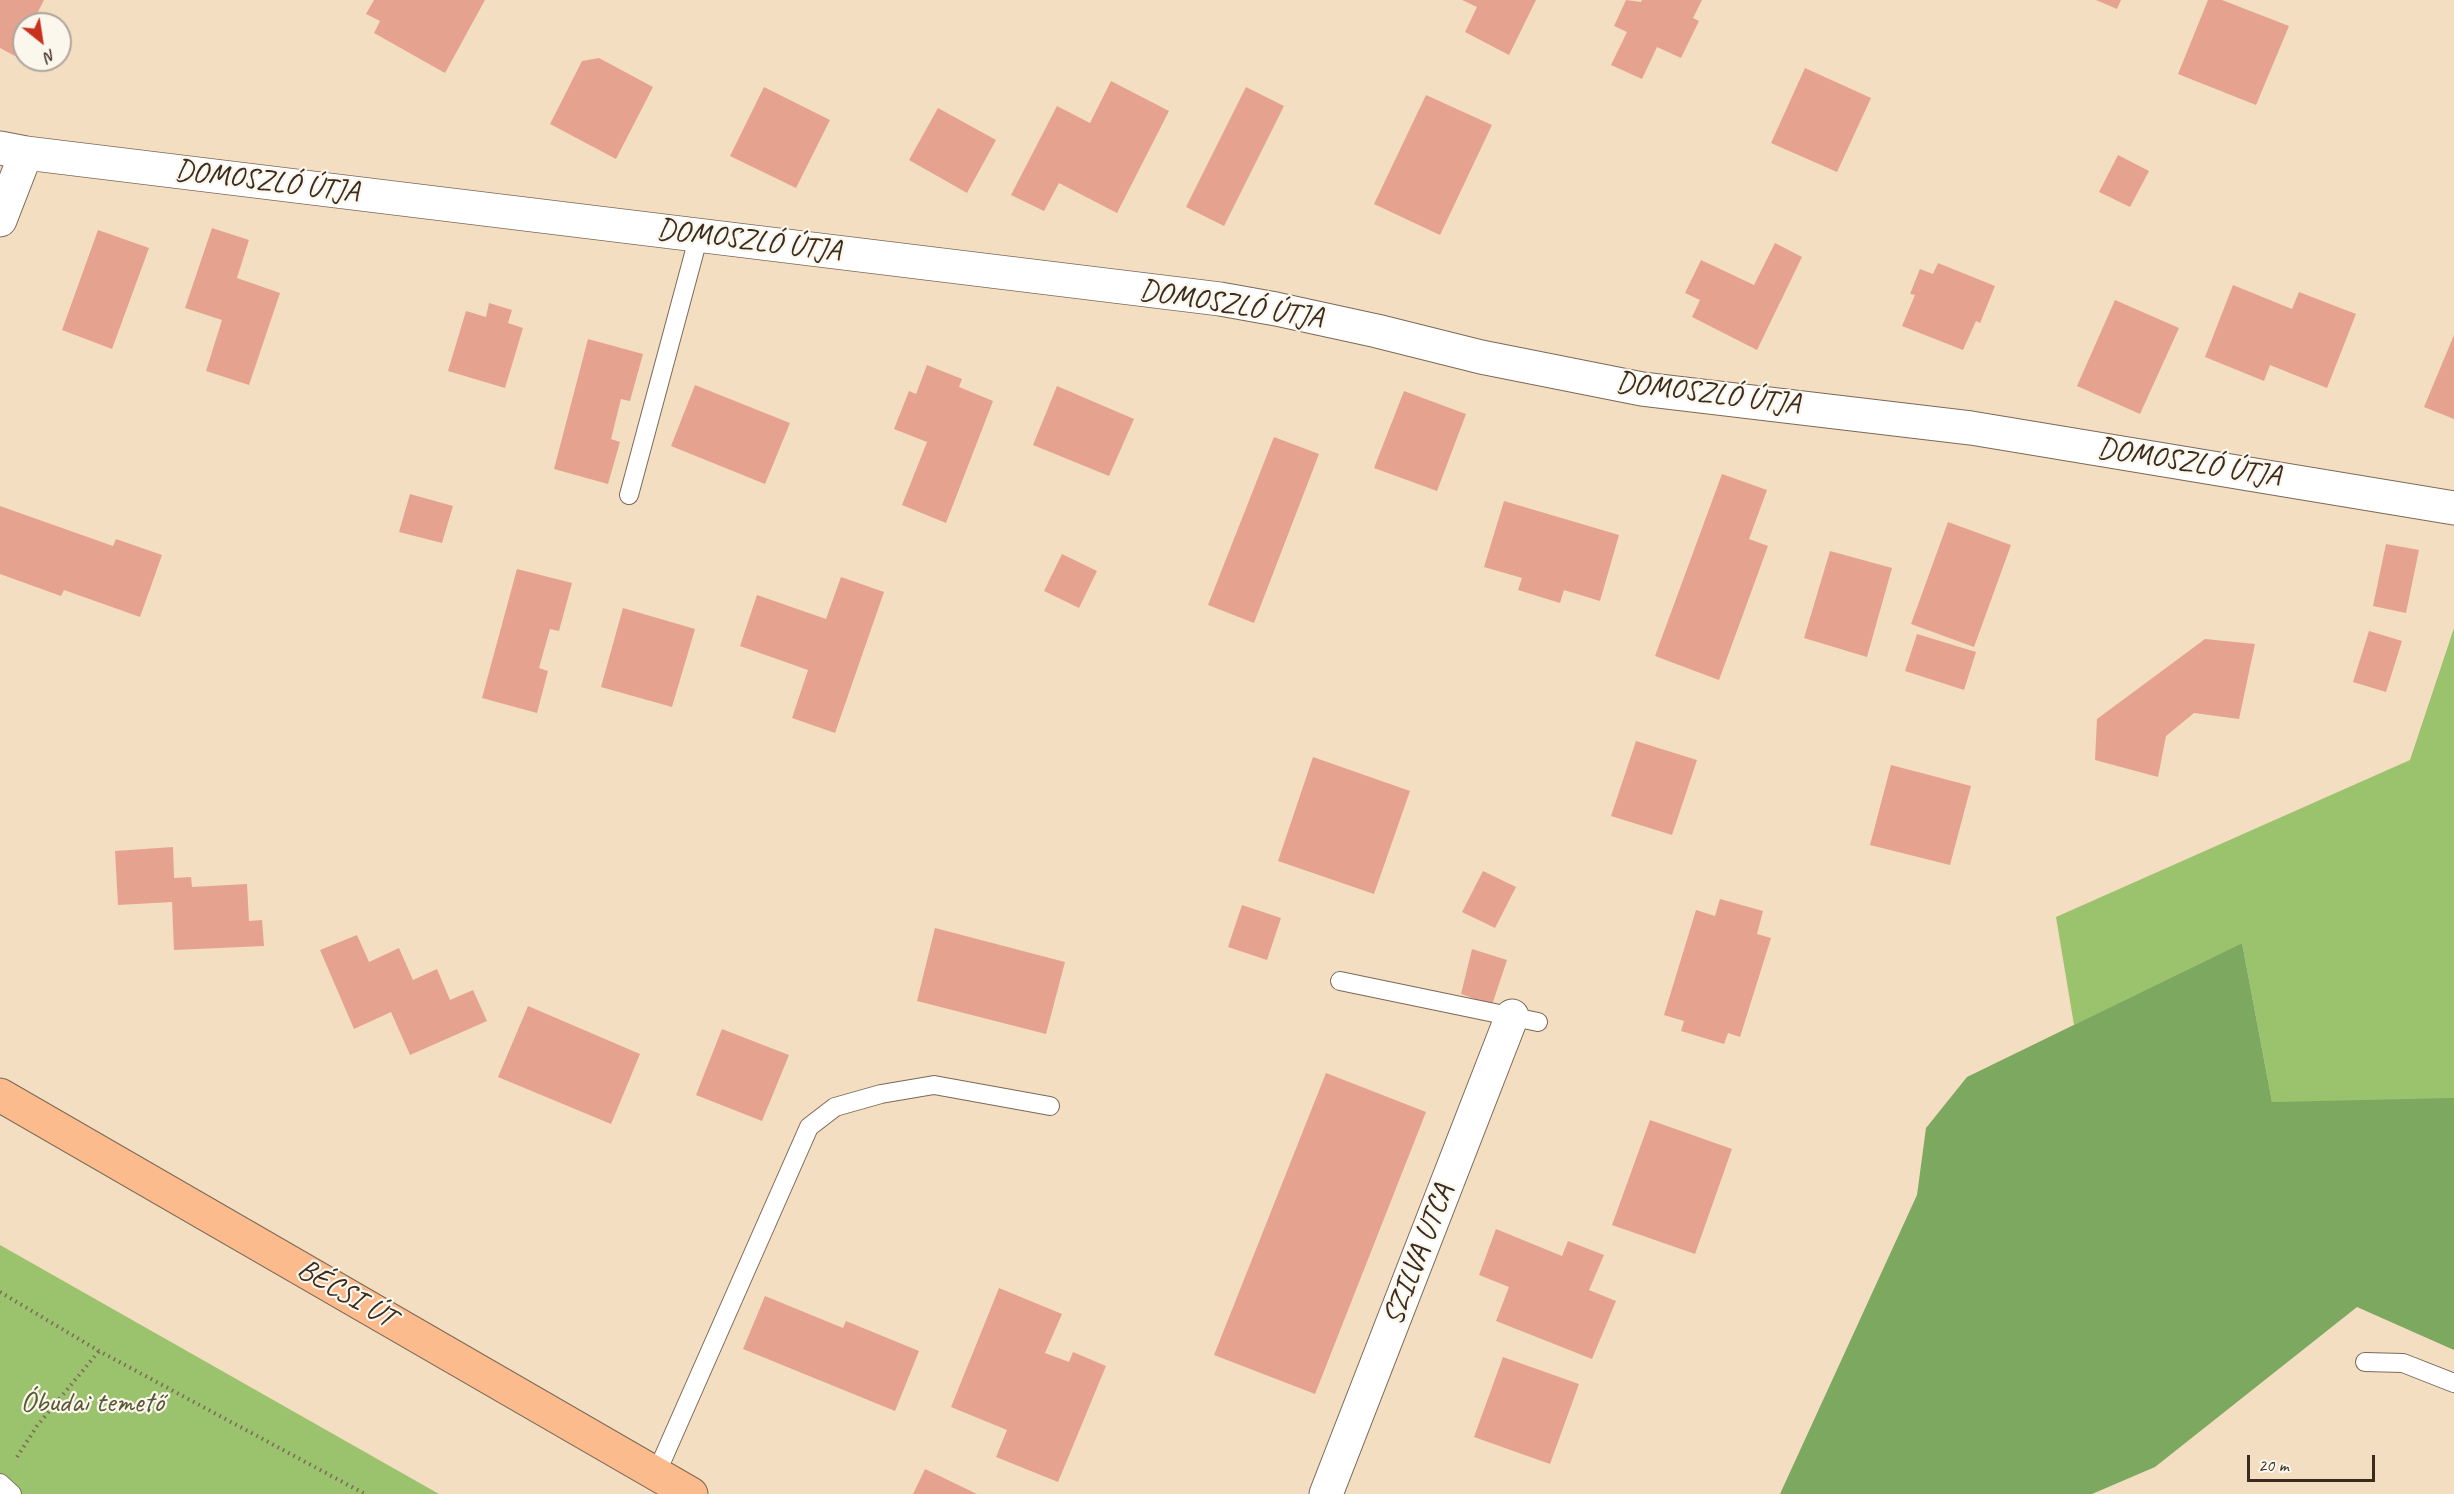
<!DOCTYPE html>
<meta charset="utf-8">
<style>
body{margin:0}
#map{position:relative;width:2454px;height:1494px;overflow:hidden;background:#f3dec1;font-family:Caveat,sans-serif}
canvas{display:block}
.north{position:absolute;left:12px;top:12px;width:60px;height:60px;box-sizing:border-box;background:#fbf7ec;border:2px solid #aea59a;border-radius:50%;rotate:150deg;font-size:16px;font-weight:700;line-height:24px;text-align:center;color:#3b2a1e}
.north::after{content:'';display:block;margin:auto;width:21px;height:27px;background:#c8321e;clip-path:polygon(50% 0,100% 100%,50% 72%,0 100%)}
.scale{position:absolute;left:2247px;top:1455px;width:128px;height:27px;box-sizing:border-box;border:3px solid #3b2a1e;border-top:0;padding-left:8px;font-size:18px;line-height:21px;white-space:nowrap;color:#3b2a1e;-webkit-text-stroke:4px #fbf7ec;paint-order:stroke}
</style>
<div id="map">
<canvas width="2454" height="1494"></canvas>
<div class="north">N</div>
<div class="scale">20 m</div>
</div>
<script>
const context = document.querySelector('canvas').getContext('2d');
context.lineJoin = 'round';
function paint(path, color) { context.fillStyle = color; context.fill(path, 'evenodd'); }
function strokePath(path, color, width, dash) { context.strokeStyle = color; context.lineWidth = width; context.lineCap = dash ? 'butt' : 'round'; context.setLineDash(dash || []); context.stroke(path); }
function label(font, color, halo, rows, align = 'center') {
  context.font = font + ' Caveat,sans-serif'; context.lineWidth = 4.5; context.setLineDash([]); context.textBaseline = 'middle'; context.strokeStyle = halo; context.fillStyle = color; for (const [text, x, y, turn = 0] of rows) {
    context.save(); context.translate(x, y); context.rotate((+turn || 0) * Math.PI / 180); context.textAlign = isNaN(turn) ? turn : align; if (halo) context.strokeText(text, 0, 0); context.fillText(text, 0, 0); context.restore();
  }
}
paint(new Path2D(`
 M2454 628V1101L2272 1102 2242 943 2074 1025 2056 917 2410 760Z
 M0 1245 439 1494H0Z`), '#9bc26d');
paint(new Path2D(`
 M2242 943 2272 1102 2454 1098V1350L2357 1307 2155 1467 2092 1494H1780L1917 1195 1926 1128 1967 1077Z`), '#7ca860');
paint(new Path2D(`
 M0 0H44L32 24H24V39L15 56 0 48Z
 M374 0H485L445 73 374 33 380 21 366 14Z
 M1462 0H1536L1509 55 1465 32 1477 7Z
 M1626 0 1641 2 1642 0H1702L1693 18 1699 21 1681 58 1657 47 1642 79 1611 65 1627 32 1614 26Z
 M2096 0H2121L2117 9Z
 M2208 0H2222L2289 26 2256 105 2178 74Z
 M599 58 653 87 616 159 550 124 582 61Z
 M1805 68 1871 98 1837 172 1771 143Z
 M1111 81 1169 111 1117 213 1059 183 1044 211 1011 195 1057 106 1090 123Z
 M764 87 830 120 796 188 730 156Z
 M1246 87 1284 106 1224 226 1186 207Z
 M1426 95 1492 125 1440 235 1374 204Z
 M938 108 996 140 967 193 909 160Z
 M2118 155 2149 171 2130 207 2099 192Z
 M212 228 249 240 237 278 280 293 249 385 206 371 222 320 185 308Z
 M98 230 149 248 112 349 62 330Z
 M1775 243 1802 257 1757 350 1692 317 1700 300 1685 293 1701 260 1754 285Z
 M1938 263 1995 286 1980 323 1976 321 1963 350 1902 326 1915 295 1910 294 1920 269 1933 274Z
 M2233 285 2292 309 2299 292 2356 314 2327 388 2270 365 2264 381 2205 357Z
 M2115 300 2179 328 2140 414 2077 386Z
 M489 303 512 310 508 323 523 328 505 388 448 371 466 311 486 317Z
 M2454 335V419L2424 407Z
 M588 339 643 354 630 401 621 399 611 439 620 442 608 484 554 469Z
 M927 365 962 379 959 387 993 401 946 523 902 505 927 442 894 429 909 391 916 394Z
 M695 385 790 423 765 484 671 446Z
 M1057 386 1134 419 1109 476 1033 445Z
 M1404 391 1466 414 1437 491 1374 468Z
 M1274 437 1319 454 1254 623 1208 605Z
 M1722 474 1767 490 1749 539 1768 546 1719 680 1655 656Z
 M410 494 453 506 442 543 399 532Z
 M1504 501 1619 535 1600 601 1564 590 1560 603 1518 590 1522 578 1484 567Z
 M0 506 113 546 116 539 162 555 140 617 64 590 61 596 0 574Z
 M1948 522 2011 545 1974 647 1911 624Z
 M2386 544 2419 550 2406 613 2373 606Z
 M1830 551 1892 568 1867 657 1804 638Z
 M1062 554 1097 571 1079 608 1044 591Z
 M517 569 572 583 559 631 550 629 539 668 548 671 537 713 482 698Z
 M841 577 884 592 835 733 792 718 808 670 740 646 757 595 826 619Z
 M623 608 695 629 672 707 601 687Z
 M2369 631 2402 641 2386 692 2353 682Z
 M1917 634 1976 652 1964 690 1905 671Z
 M2205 639 2255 644 2239 719 2194 713 2166 736 2158 777 2095 760 2097 719Z
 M1636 741 1697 760 1672 835 1611 816Z
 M1313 757 1410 791 1374 894 1278 861Z
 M1891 765 1971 786 1950 865 1870 845Z
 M173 847 174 878 191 877 192 887 247 884 249 921 262 920 264 946 174 950 172 902 118 905 115 851Z
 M1483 871 1516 887 1495 928 1462 912Z
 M1720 899 1763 911 1757 934 1771 938 1740 1037 1728 1033 1724 1044 1681 1031 1684 1021 1664 1015 1696 910 1715 916Z
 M1242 905 1281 918 1267 960 1228 947Z
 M935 928 1065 962 1046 1034 917 1001Z
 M357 935 369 962 399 948 413 980 437 969 450 1000 473 990 487 1021 410 1055 391 1012 354 1029 320 950Z
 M1472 949 1507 960 1492 1005 1461 994Z
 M528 1006 640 1054 611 1124 498 1077Z
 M722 1029 789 1055 762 1121 696 1095Z
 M1326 1073 1426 1112 1315 1394 1214 1355Z
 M1650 1120 1732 1149 1695 1254 1612 1225Z
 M1496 1229 1562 1256 1568 1241 1604 1255 1589 1290 1616 1301 1592 1359 1496 1321 1509 1287 1479 1275Z
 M999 1288 1062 1314 1045 1353 1069 1362 1073 1352 1106 1366 1058 1482 996 1457 1007 1430 951 1407Z
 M765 1296 843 1328 846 1321 919 1351 895 1411 743 1349Z
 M1503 1357 1579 1384 1550 1464 1474 1437Z
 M925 1469 977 1494H913Z`), '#e5a38f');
const service = new Path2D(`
 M629 495 699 235
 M1340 981 1538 1022
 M2365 1362 2403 1363 2454 1383
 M656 1474 809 1127 835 1107 881 1094 934 1085 1050 1106
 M0 1483 12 1494`);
const minor = new Path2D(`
 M0 148 26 153 1220 299 1276 309 1377 331 1481 357 1642 389 1971 428 2454 508
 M0 220 26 153
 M1326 1494 1512 1016`);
const primary = new Path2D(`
 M0 1095 691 1494`);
strokePath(service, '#7b6957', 20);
strokePath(minor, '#7b6957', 35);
strokePath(primary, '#7b6957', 35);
strokePath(new Path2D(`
 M0 1292 99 1351 365 1494
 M17 1457 37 1426 99 1351`), '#7b6957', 4, [1.5, 4.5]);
strokePath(service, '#fff', 18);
strokePath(minor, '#fff', 33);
strokePath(primary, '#fbbb8d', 33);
label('30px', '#3b2a1e', '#fbf7ec', [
 ["DOMOSZLÓ ÚTJA",267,182,7],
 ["DOMOSZLÓ ÚTJA",749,241,7],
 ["DOMOSZLÓ ÚTJA",1231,305,9],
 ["DOMOSZLÓ ÚTJA",1708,394,7],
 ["DOMOSZLÓ ÚTJA",2189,463,9],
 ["SZILVA UTCA",1419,1255,-69],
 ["BÉCSI ÚT",346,1294,30]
]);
label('30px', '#585836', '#fbf7ec', [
 ["Óbudai temető",92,1403]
]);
</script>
